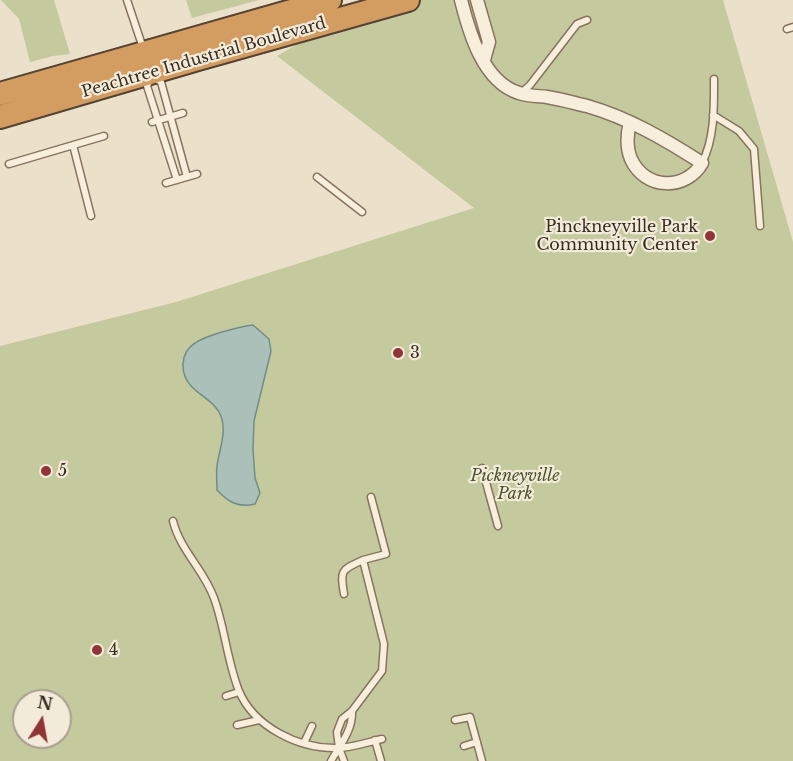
<!DOCTYPE html>
<style>
body{margin:0}
#map{position:relative;width:793px;height:761px;overflow:hidden;background:#ebe0ca;font-family:"Libre Baskerville",serif}
canvas{display:block}
.north{position:absolute;left:12px;top:689px;width:60px;height:60px;box-sizing:border-box;background:#f3ebd9;border:2px solid #a89f90;border-radius:50%;rotate:11deg;font-size:16px;font-weight:700;line-height:24px;text-align:center;color:#382c22}
.north::after{content:'';display:block;margin:auto;width:21px;height:27px;background:#913438;clip-path:polygon(50% 0,100% 100%,50% 72%,0 100%)}
</style>
<div id="map">
<canvas width="793" height="761"></canvas>
<div class="north">N</div>
</div>
<script>
const context = document.querySelector('canvas').getContext('2d');
context.lineJoin = 'round';
function paint(path, color) { context.fillStyle = color; context.fill(path, 'evenodd'); }
function strokePath(path, color, width, dash) { context.strokeStyle = color; context.lineWidth = width; context.lineCap = dash ? 'butt' : 'round'; context.setLineDash(dash || []); context.stroke(path); }
function label(font, color, halo, rows, align = 'center') {
  context.font = font + ' "Libre Baskerville",serif'; context.lineWidth = 4.5; context.setLineDash([]); context.textBaseline = 'middle'; context.strokeStyle = halo; context.fillStyle = color; for (const [text, x, y, turn = 0] of rows) {
    context.save(); context.translate(x, y); context.rotate((+turn || 0) * Math.PI / 180); context.textAlign = isNaN(turn) ? turn : align; if (halo) context.strokeText(text, 0, 0); context.fillText(text, 0, 0); context.restore();
  }
}
paint(new Path2D(`
 M1 0H54L70 54 53 56 30 62 19 19Z
 M186 0H259L192 18Z
 M374 0H723L793 242V761H0V346L176 302 474 208 277 56ZM24 701H60V737H24Z`), '#c5c99e');
const water = new Path2D(`
 M253 325 269 339 271 351 254 421 253 450 255 478 260 493 255 504C238 508 228 502 217 490 217 482 216 474 217 466 219 450 227 433 221 416 216 403 202 397 192 387 180 375 179 353 195 343 207 335 238 327 253 325Z`);
paint(water, '#aac0b9');
strokePath(water, '#718e86', 1.5);
const lane = new Path2D(`
 M127 0 143 48
 M787 29 793 27
 M156 79 161 82 187 177
 M150 80 147 86 177 180
 M520 94 530 85 577 24 587 20
 M713 115 739 131 754 149 760 226
 M152 122 183 113
 M73 145 91 216
 M702 163C715 138 714 106 714 79
 M9 164 104 136
 M317 177 362 212
 M166 183 197 174
 M482 468 498 526
 M173 521C180 550 204 570 214 598 225 628 227 661 239 691 254 727 299 749 337 748 351 748 368 742 382 739
 M363 560 386 554 371 497
 M226 696 239 692
 M455 720 470 717 482 761
 M237 725 259 720
 M375 740 381 761
 M304 743 312 726
 M464 746 477 742
 M331 761C340 745 353 730 352 711
 M344 761 339 748 337 732 342 719 352 711 382 671 384 644 363 560C341 570 340 570 344 594`);
const street = new Path2D(`
 M461 0C469 32 483 82 519 93 528 96 538 96 547 97 560 99 574 103 587 106 629 118 666 140 702 163 686 191 645 190 631 159 626 147 627 134 630 122
 M477 0 489 42 484 60`);
const highway = new Path2D(`
 M0 94 330 0
 M0 117 198 59 408 0`);
strokePath(lane, '#87735f', 9);
strokePath(street, '#87735f', 15);
strokePath(highway, '#554233', 26);
strokePath(lane, '#f7eedc', 6);
strokePath(street, '#f7eedc', 12);
strokePath(highway, '#d39d62', 22);
for (const [x, y, r, color] of [
 [710,236,6,"#913438"],
 [398,353,6,"#913438"],
 [46,471,6,"#913438"],
 [97,650,6,"#913438"]
]) { const dot = new Path2D(); dot.arc(x, y, r, 0, 2 * Math.PI); context.fillStyle = color; context.fill(dot); strokePath(dot, '#f3ebd9', 2); }
label('16px', '#382c22', '#f3ebd9', [
 ["Peachtree Industrial Boulevard",204,58,-16]
]);
label('16px', '#382c22', '#f3ebd9', [
 ["Pinckneyville Park",698,227,"right"],
 ["Community Center",698,245,"right"],
 ["3",410,353],
 ["5",58,471],
 ["4",109,650]
], 'left');
label('italic 16px', '#4a532a', '#f3ebd9', [
 ["Pickneyville",515,476],
 ["Park",515,494]
]);
</script>
